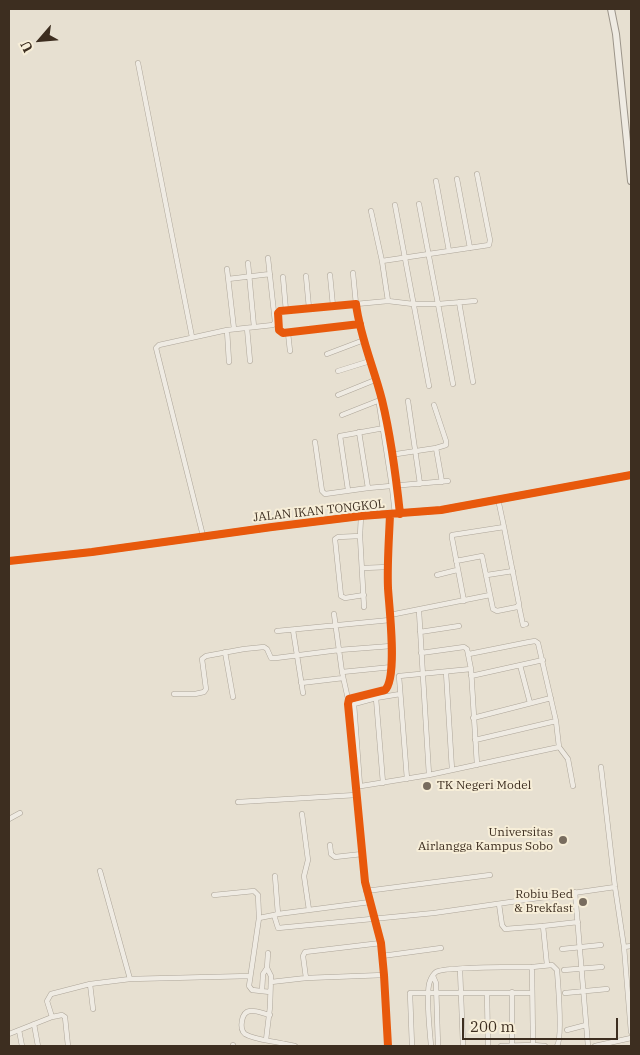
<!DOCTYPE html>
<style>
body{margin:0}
#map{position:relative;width:640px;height:1055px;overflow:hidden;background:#e7e0d1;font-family:"IBM Plex Serif",serif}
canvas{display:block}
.frame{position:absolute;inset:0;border:10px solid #3d2e20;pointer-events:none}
.north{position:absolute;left:15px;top:15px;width:50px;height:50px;-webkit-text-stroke:4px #f7eed8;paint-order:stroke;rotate:243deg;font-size:14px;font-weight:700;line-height:20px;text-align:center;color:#3d2e20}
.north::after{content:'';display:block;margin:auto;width:18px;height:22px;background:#3d2e20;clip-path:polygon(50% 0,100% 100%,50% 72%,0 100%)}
.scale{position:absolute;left:462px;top:1018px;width:156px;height:22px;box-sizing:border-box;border:2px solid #3d2e20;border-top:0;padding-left:6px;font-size:15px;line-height:18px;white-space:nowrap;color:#3d2e20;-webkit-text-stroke:4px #f7eed8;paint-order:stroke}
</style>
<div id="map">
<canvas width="640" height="1055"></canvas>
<div class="frame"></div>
<div class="north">U</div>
<div class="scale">200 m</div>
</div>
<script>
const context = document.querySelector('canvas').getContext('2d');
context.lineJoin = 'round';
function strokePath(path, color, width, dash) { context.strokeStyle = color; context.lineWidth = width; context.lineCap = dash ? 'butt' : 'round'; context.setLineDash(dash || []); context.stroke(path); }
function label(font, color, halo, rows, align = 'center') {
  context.font = font + ' "IBM Plex Serif",serif'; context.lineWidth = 4; context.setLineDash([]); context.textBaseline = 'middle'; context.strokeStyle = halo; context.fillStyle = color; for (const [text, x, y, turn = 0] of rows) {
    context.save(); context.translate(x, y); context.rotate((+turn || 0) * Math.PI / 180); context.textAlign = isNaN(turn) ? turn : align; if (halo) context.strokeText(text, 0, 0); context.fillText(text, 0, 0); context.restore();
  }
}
const minor = new Path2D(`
 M138 63 192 337
 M457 179 470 248
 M436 181 449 251
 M395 205 429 386
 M382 261 489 245 490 240 477 174
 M248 263 254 327
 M227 269 234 329
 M353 273 356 304 388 301 382 261 371 211
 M330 275 333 306
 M306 276 309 308
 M283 277 286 311
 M228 279 270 274
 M388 301 413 304H438L419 204
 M459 302 473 382
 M360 324 283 333 279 330 278 313 280 311 356 304C360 337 374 368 382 400 391 437 396 476 400 514
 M247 328 250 361
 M227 330 229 362
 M288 333 290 351
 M327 354 364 340
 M338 371 370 361
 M453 384 438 304 475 301
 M338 395 375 380
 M380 397 379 404 392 487 395 514
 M408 401 420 484
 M342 415 380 400
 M359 432 368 488
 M315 442 322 491 325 494 368 488 448 481
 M436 448 442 482
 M390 455 436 448 446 445V441L434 405
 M348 490 340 436 384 428
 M498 499 504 527
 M361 516 360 536 364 607
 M203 536 156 348 159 345 227 330 273 325 275 322 268 258
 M360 536 338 537 335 539 341 596 345 598 364 595
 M456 561 482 556 493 609 497 611 517 607 519 604 504 527 452 535V538L464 601
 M363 568 388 567
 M437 575 457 570
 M487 575 513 571
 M519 606 523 625 526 624
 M419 611 429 775
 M334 614 342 672 348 699
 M390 615 490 595
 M293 630 303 693
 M277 631 390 620
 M420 632 459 626
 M225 652 233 697
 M421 653 464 647 467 649 471 669 477 765
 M469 654 529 642 535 641 538 643 556 721 559 747 568 759 573 786
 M520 665 530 703
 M342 672 392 667
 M446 672 452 770
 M471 676 543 660
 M301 683 343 678
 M174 694H195L204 692 206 689 202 659 206 656 244 649 264 647 267 649 271 658H276L339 650 391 646
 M376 698 383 783
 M473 718 551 698
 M475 740 556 721
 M601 767 615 887 624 947
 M407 779 399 676 471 669
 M360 786 354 704 376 698 400 694
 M355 787 429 775 559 747
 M238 802 356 795
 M302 814 308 860 304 876 309 910
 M9 819 20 813
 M330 845 331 854 335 857 362 854
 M100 871 130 979
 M275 876 278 914 274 915 278 928 434 913 615 887
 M366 891 490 875
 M575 892 588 1046
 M214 895 254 891 258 895 259 918 249 986 252 990 270 992
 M499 904 502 925 505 929 543 926 547 965
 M278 914 370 902
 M259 918 274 915
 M543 926 578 922
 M631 946 624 947 631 1032
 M562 949 601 945
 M382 956 441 948
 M532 967 552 965 557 970C558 984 563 1037 557 1046
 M460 969 463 1046
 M564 970 602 967
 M433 976 436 983 438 1046
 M306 978 303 956 305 952 381 943
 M271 982 306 978 384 975
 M90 984 93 1009
 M262 991 263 974 267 968
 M487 993 488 1046
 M565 993 607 989
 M270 1015C264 1014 256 1010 250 1011 241 1012 239 1029 245 1034 254 1040 274 1041 285 1044L284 1046
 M52 1017 47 1001 51 994 90 984 130 979 250 976
 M34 1024 38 1046
 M19 1030 22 1046
 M567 1030 586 1025
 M9 1034 52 1017 62 1015 65 1017 68 1046
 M266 1040 270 1007 271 976 267 968 268 953
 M285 1044 295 1046
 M533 1045 545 1046
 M233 1046V1045
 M388 1046 384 975 381 943 365 882 348 704 349 699 385 690C398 678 389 607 388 588 387 564 389 539 390 515
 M412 1046 410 993H532
 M431 1046C430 1032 425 992 430 981 431 978 434 973 436 972 443 967 518 967 532 967L533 1045 501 1046
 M512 1046V992
 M595 1046 631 1038`);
const tertiary = new Path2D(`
 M9 561 92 552 272 527 361 516 441 510 631 475`);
const secondary = new Path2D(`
 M611 9 616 34 631 181`);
strokePath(minor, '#ada599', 5.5);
strokePath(tertiary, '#ada599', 7);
strokePath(secondary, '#9c958a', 8);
strokePath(minor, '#efebe3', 4.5);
strokePath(tertiary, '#efebe3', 5.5);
strokePath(secondary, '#efebe3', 6);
strokePath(new Path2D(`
 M360 324 283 333 279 330 278 313 280 311 356 304C360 337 374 368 382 400 391 437 396 476 400 514
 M9 561 92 552 272 527 361 516 441 510 631 475
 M388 1046 384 975 381 943 365 882 348 704 349 699 385 690C398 678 389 607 388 588 387 564 389 539 390 515`), '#e8590c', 8);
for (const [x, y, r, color] of [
 [427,786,5,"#786c5e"],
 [563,840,5,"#786c5e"],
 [583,902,5,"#786c5e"]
]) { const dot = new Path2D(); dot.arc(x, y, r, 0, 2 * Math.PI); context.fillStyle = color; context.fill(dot); strokePath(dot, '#f7eed8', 2); }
label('12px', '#3d2e20', '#f7eed8', [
 ["JALAN IKAN TONGKOL",319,511,-6]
]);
label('12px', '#3d2e20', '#f7eed8', [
 ["TK Negeri Model",437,786,"left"],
 ["Universitas",553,833],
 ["Airlangga Kampus Sobo",553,847],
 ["Robiu Bed",573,895],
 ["& Brekfast",573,909]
], 'right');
</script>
